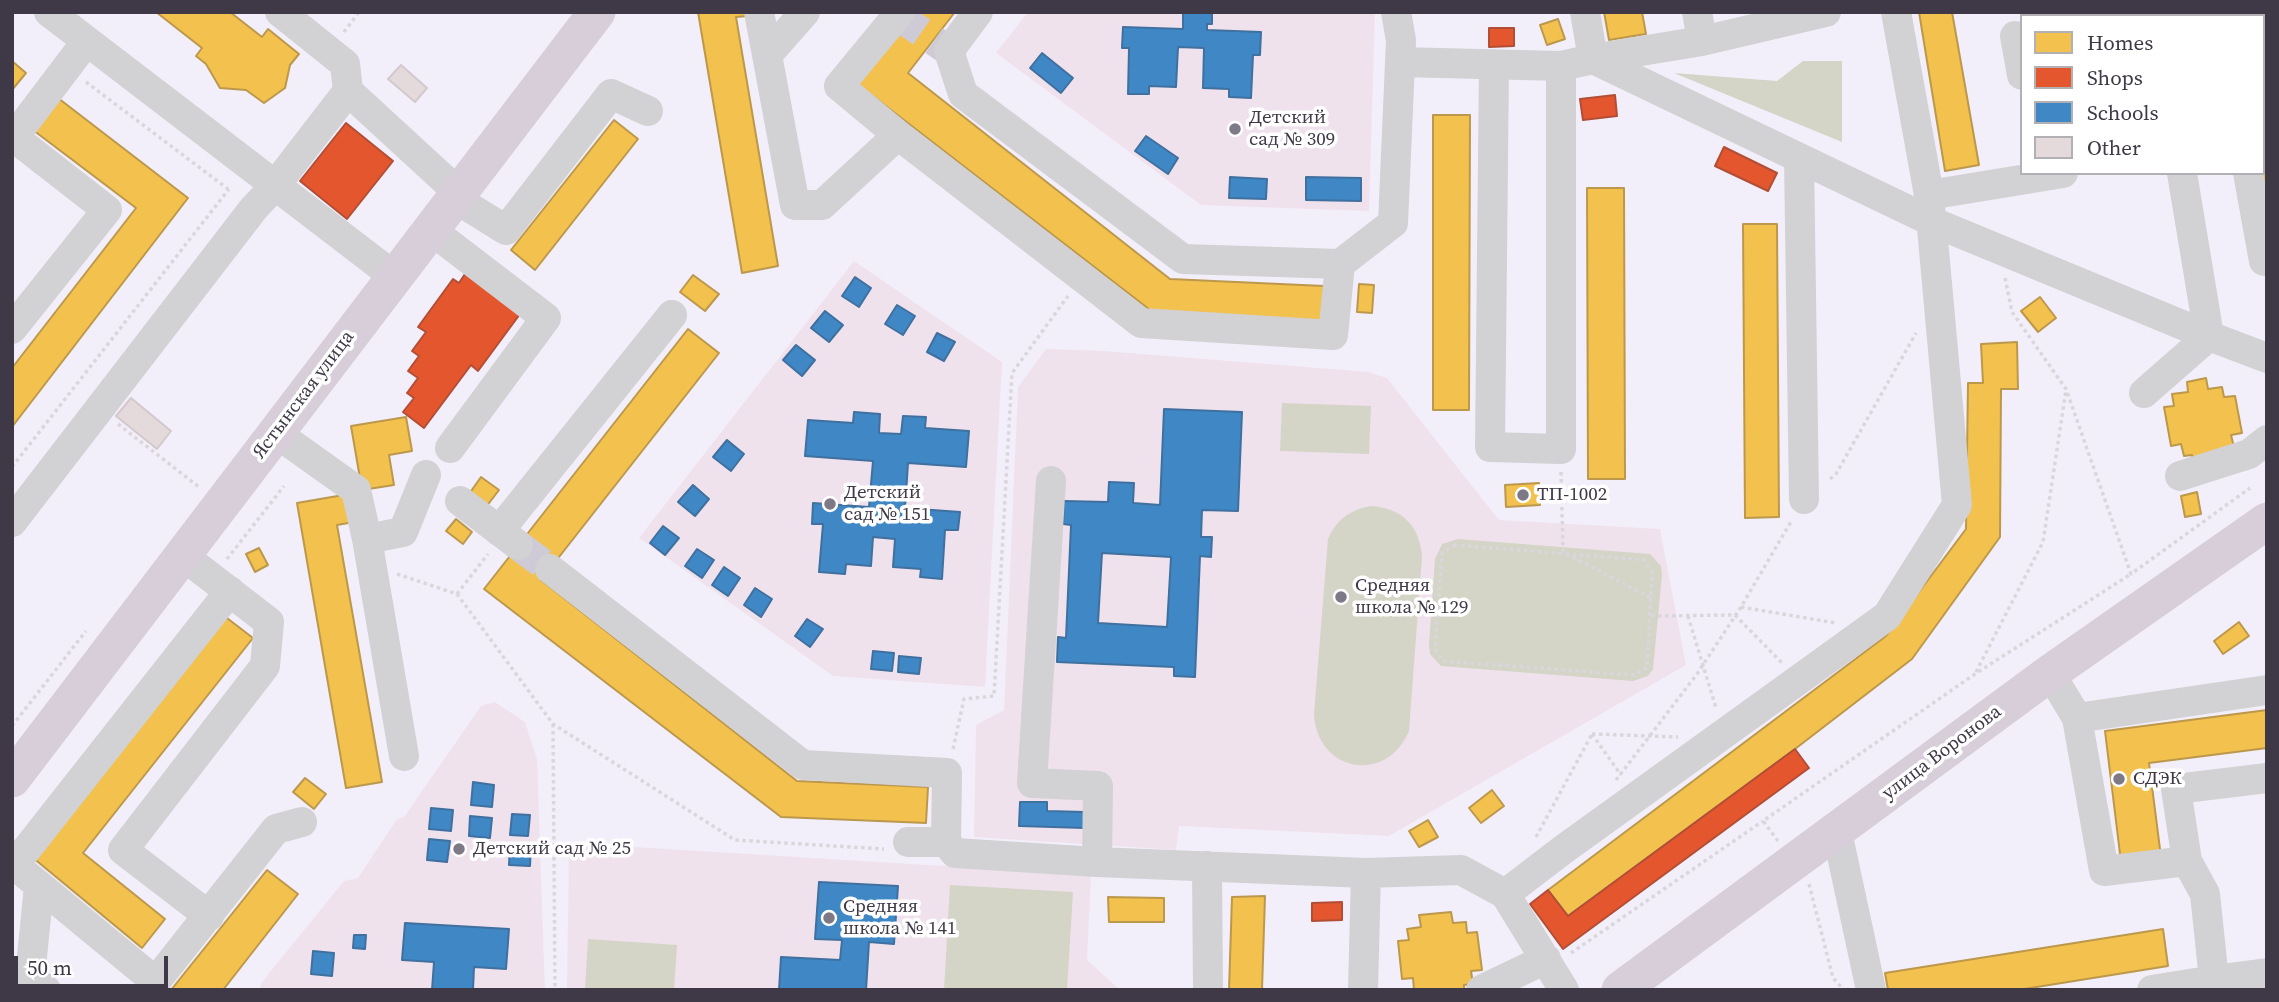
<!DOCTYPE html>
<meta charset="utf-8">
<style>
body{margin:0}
#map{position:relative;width:2279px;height:1002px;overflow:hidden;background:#f3effa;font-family:"Source Serif 4",serif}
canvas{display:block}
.frame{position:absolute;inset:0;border:14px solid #3f3947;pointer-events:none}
.legend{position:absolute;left:2020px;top:14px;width:245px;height:161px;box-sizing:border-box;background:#fff;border:2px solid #b2b0b5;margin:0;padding:9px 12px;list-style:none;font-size:21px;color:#3f3947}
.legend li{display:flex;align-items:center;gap:14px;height:35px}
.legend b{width:35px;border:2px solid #b2b0b5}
.scale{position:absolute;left:14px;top:956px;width:154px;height:32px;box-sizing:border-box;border:4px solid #3f3947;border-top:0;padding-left:9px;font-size:21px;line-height:24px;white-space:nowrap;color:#3f3947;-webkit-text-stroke:5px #fff;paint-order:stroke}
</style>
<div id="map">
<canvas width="2279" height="1002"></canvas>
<div class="frame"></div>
<ul class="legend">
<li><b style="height:19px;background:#f2c14e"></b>Homes</li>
<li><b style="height:19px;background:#e4572e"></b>Shops</li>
<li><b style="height:19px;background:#3f88c5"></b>Schools</li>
<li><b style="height:19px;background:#e4dadc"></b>Other</li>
</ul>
<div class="scale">50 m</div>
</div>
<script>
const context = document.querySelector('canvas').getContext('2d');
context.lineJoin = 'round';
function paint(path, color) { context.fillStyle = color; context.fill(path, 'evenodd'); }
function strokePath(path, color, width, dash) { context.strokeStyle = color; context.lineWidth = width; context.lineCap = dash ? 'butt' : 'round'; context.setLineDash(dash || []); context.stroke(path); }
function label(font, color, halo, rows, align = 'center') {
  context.font = font + ' "Source Serif 4",serif'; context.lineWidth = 7; context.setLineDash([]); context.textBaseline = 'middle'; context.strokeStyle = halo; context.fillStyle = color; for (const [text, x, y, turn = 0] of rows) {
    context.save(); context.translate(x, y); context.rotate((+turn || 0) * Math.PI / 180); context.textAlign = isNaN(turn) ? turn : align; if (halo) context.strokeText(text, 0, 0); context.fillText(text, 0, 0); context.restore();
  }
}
paint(new Path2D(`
 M1028 12H1375L1369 211 1201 205 996 53Z
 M854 261 1002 362 985 687 833 676 639 538Z
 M1046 349 1104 351 1369 372 1387 378 1499 520 1660 529 1686 665 1389 836 1179 826 1176 850 974 837 976 725 1004 710 1018 387Z
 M495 702 525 722 537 759 545 990H260L261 983 344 881 358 878 397 819 404 817 481 706Z
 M569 843 1091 875 1087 960 1120 990H567Z`), '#f0e2ed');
paint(new Path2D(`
 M1803 61H1842V142L1674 73 1777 81Z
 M1282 403 1371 406 1369 454 1280 451Z
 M1371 506C1402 508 1420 526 1422 557L1409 731C1386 785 1317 772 1314 714L1328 539C1337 519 1350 510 1371 506Z
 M1458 539 1650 554 1661 566 1662 575 1653 669 1648 676 1633 681 1441 666 1430 654 1429 645 1435 559 1442 544Z
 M950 885 1073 892 1067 990H944Z
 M588 939 677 945 674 990 585 989Z`), '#d4d4c7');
const homes = new Path2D(`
 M156 12H230L262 37 268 29 299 54 290 65 285 88 264 103 246 90 220 88 206 64 196 56 202 48Z
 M698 12H748V16L736 17 778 266 742 273Z
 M912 12H955L908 73 1170 279 1324 286 1321 322 1154 313 856 83Z
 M1604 12H1642L1646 34 1609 40Z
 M1919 12H1952L1979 165 1945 171Z
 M1558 19 1565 39 1547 45 1540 25Z
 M12 61 26 73 12 90Z
 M58 98 188 198 12 427V368L136 208 33 130Z
 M2267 100V229L2257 173H2263V101Z
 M1433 115H1470L1469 410H1433Z
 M614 120 638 139 535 270 511 250Z
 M1587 188H1624L1625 479H1588Z
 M1743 224H1777L1779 517 1745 518Z
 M693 275 719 294 705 311 680 292Z
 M1359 284 1374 285 1372 313 1357 312Z
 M2040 297 2056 318 2038 332 2021 311Z
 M688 329 719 353 541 580 797 781 928 787 926 823 781 817 484 589Z
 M2017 342 2018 389H2001L2000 537 1912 659 1795 749 1568 916 1548 890 1886 636 1966 529 1968 383H1983L1981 344Z
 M2206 378 2208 389 2222 387 2224 397 2235 396 2242 433 2231 435 2234 447 2194 464 2192 455 2184 456 2181 444 2171 446 2164 407 2174 406 2172 394 2188 392 2187 382Z
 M406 417 412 451 389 455 394 485 362 490 351 426Z
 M481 477 499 490 486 507 469 494Z
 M1539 483 1540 505 1506 507 1505 485Z
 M2197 492 2201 514 2185 517 2181 496Z
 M349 494 354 522 337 525 382 782 346 788 297 503Z
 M456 519 472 532 463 544 446 531Z
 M259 548 268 565 255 572 246 554Z
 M223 615 253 638 83 853 165 919 142 948 32 857Z
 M2239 622 2249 636 2223 654 2214 641Z
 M2267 710V748L2149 763 2161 857 2121 862 2105 731Z
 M305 778 326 794 314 809 293 792Z
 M1492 790 1504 806 1481 823 1469 808Z
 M1428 820 1438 837 1419 847 1409 831Z
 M267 870 298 894 223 990H171Z
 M1265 896 1262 990H1229L1232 897Z
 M1108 897 1164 898V922H1109Z
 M1451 912 1453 923 1466 922 1467 933 1477 932 1482 970 1471 971 1473 984 1464 985V990H1414L1413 978 1402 979 1398 941 1409 940 1407 929 1421 927 1419 915Z
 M2163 929 2168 966 2018 990H1888L1885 973Z`);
paint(homes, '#f2c14e');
strokePath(homes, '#bc984c', 2);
const shops = new Path2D(`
 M1489 28H1514V46L1489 47Z
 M1615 95 1617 116 1583 120 1580 99Z
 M346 123 393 161 347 219 300 181Z
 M1724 147 1777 173 1768 191 1715 166Z
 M465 274 520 314 478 371 471 365 424 428 403 412 414 398 407 393 418 378 408 371 419 356 412 351 426 332 418 327 453 279 459 283Z
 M1795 749 1809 768 1563 949 1530 904 1548 890 1568 916Z
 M1342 902V920L1312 921V903Z`);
paint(shops, '#e4572e');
strokePath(shops, '#b24e36', 2);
const schools = new Path2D(`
 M1183 12H1212V24H1207V30L1261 32 1260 55H1253L1251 98 1229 97V89L1203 88 1204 48 1178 47 1176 87 1149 86V94H1128L1129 48H1122L1123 27 1183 29Z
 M1042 53 1073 78 1061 93 1030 68Z
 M1146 136 1178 158 1168 174 1135 151Z
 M1230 177 1267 179 1266 199 1229 198Z
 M1306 177 1361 178V201L1306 200Z
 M855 277 871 288 859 307 842 296Z
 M897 305 915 316 903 335 885 324Z
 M825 311 843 325 829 342 811 328Z
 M937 333 955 342 944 361 927 352Z
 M796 345 815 360 802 376 783 360Z
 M1164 409 1242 412 1238 511 1202 510 1201 537H1212L1211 557 1200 556 1195 677 1174 676V667L1057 662 1058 637 1066 638 1071 525 1063 524 1064 501 1108 502 1109 482 1134 483 1133 503 1160 505ZM1102 553 1171 557 1167 627 1098 623Z
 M854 412 880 414 879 433 901 434 903 416 926 417 925 428 969 431 966 467 908 463 905 508 960 512 958 530H945L942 579 920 577 921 569 893 567 895 539 873 537 871 566 846 564 845 574 819 572 823 524H812L813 503 869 507 873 461 805 456 808 420 853 423Z
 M727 440 744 454 731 471 713 457Z
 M693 485 709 499 695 516 678 502Z
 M663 526 679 538 665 555 650 543Z
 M697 549 714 560 702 578 685 566Z
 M724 567 740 578 728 596 712 585Z
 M755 588 772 599 761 617 744 605Z
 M807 619 823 629 810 647 795 636Z
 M873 651 894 653 892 671 871 669Z
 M899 656 921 658 919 674 898 672Z
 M473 782 494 785 492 807 471 805Z
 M1020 802H1047V811L1085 812V828L1019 826Z
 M431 808 453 810 451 831 429 829Z
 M512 814 530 815 528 836 510 835Z
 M470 816 492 818 490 838 469 836Z
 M429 839 450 841 447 862 427 860Z
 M510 845 531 846 530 866 509 865Z
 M819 882 898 886 894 944 869 942 866 990H779L781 957 840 960 842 940 815 939Z
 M405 923 509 929 506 969 474 967 473 990H432L434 962 402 960Z
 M354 935H366L365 949 353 948Z
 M313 951 334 953 332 976 311 974Z`);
paint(schools, '#3f88c5');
strokePath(schools, '#3f709f', 2);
const building = new Path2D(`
 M401 65 427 88 415 102 388 79Z
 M131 398 171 431 157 449 116 416Z`);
paint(building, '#e4dadc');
strokePath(building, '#d3c9cc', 2);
strokePath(new Path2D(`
 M897 15 949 51
 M518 545 550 569`), '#cfcbd6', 30, [30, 15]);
strokePath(new Path2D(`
 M344 32 359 12
 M86 82 228 189
 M2005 278 2012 312 2066 389 2131 574 2250 488
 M118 424 199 487
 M12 467 229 189
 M1561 472 1563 552 1651 598
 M1830 479 1836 474 1916 333
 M1454 545 1644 560 1652 573 1647 668 1634 675 1443 661 1435 649 1442 553Z
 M227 559 284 486
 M397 574 457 594 553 724 735 840 884 849
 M457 594 488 554
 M1741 607 1836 623
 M1651 616 1735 615 1782 663
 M1688 616 1716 708
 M1976 672 2043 542 2066 390
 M553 724 555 990
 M12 726 86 631
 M1592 734 1678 737
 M1592 734 1621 775
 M953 749 964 699 994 696 1012 373 1068 296
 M1616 780 1697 674 1741 607 1792 520
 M1536 837 1592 734
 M1778 841 1763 821 1975 674 2131 574
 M1809 884 1833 978 1844 990
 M1571 953 1763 821`), '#d9d7db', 3.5, [3.5, 3.5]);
strokePath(new Path2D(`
 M49 12 395 277
 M280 12 345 64 348 91 460 194
 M759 12 795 205H822L898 135
 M900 12 839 86 898 135 1141 323 1333 335 1340 264 1183 259 963 94 949 51 978 12
 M1585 12 1593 59 1702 41 1826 12
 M1697 12 1702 41
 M1896 12 1929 195 2063 173
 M2128 12 2129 16
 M2015 36 2022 75
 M768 54 805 12
 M1400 62 1561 66 1593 59 1933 222 2209 336 2267 358
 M1494 65 1490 447 1561 449V66
 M2263 67H2267
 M12 136 107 210 12 329
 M14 137 86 42
 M1799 158 1804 499
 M2248 173 2264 261
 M456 199 506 230 611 94 648 111
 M431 230 546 318 450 448
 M1340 264 1393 223 1401 40 1396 12
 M2144 393 2209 336 2182 173
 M276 433 356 490 367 539 404 756
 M2180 476 2249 454 2267 440
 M1051 481 1032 783 1098 786 1097 862
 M460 501 518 545
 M12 522 254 208 274 187 348 91
 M499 531 672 315
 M367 539 403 532 426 475
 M182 555 269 622 265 666 123 850 209 916
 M550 569 803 765 947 773 946 842 955 853 1097 862 1366 873 1461 870 1505 894 1564 990
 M2050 673 2077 718
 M1837 832 1871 990
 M908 842H946
 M2187 861 2104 871 2077 718 2267 690
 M12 863 156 982
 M15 864 230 591
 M1207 866 1208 990
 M39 886 30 977 46 990
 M1505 894 1564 849 1887 616 1957 505 1929 195
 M149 990 276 829 302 822
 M1363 990 1366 873
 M1481 990 1546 959
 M2152 990 2214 980 2205 894 2187 861 2176 789 2267 778
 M2216 990 2214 980 2267 973`), '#d2d1d4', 30);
strokePath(new Path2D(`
 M12 779 597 12
 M1620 990 2050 673 2267 521`), '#d7ced9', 37);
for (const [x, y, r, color] of [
 [1235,129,7,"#7e7986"],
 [1523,495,7,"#7e7986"],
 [830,504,7,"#7e7986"],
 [1341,597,7,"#7e7986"],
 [2119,779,7,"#7e7986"],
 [459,849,7,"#7e7986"],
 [829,918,7,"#7e7986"]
]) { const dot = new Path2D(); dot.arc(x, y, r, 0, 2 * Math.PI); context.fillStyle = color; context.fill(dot); strokePath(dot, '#fff', 2.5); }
label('19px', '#3f3947', '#fff', [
 ["Детский",1249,118],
 ["сад № 309",1249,140],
 ["Детский",844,493],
 ["сад № 151",844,515],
 ["ТП-1002",1537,495],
 ["Средняя",1355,586],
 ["школа № 129",1355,608],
 ["СДЭК",2133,779],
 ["Детский сад № 25",473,849],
 ["Средняя",843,907],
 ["школа № 141",843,929]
], 'left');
label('19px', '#3f3947', '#fff', [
 ["Ястынская улица",304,395,-53],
 ["улица Воронова",1942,753,-37]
]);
</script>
